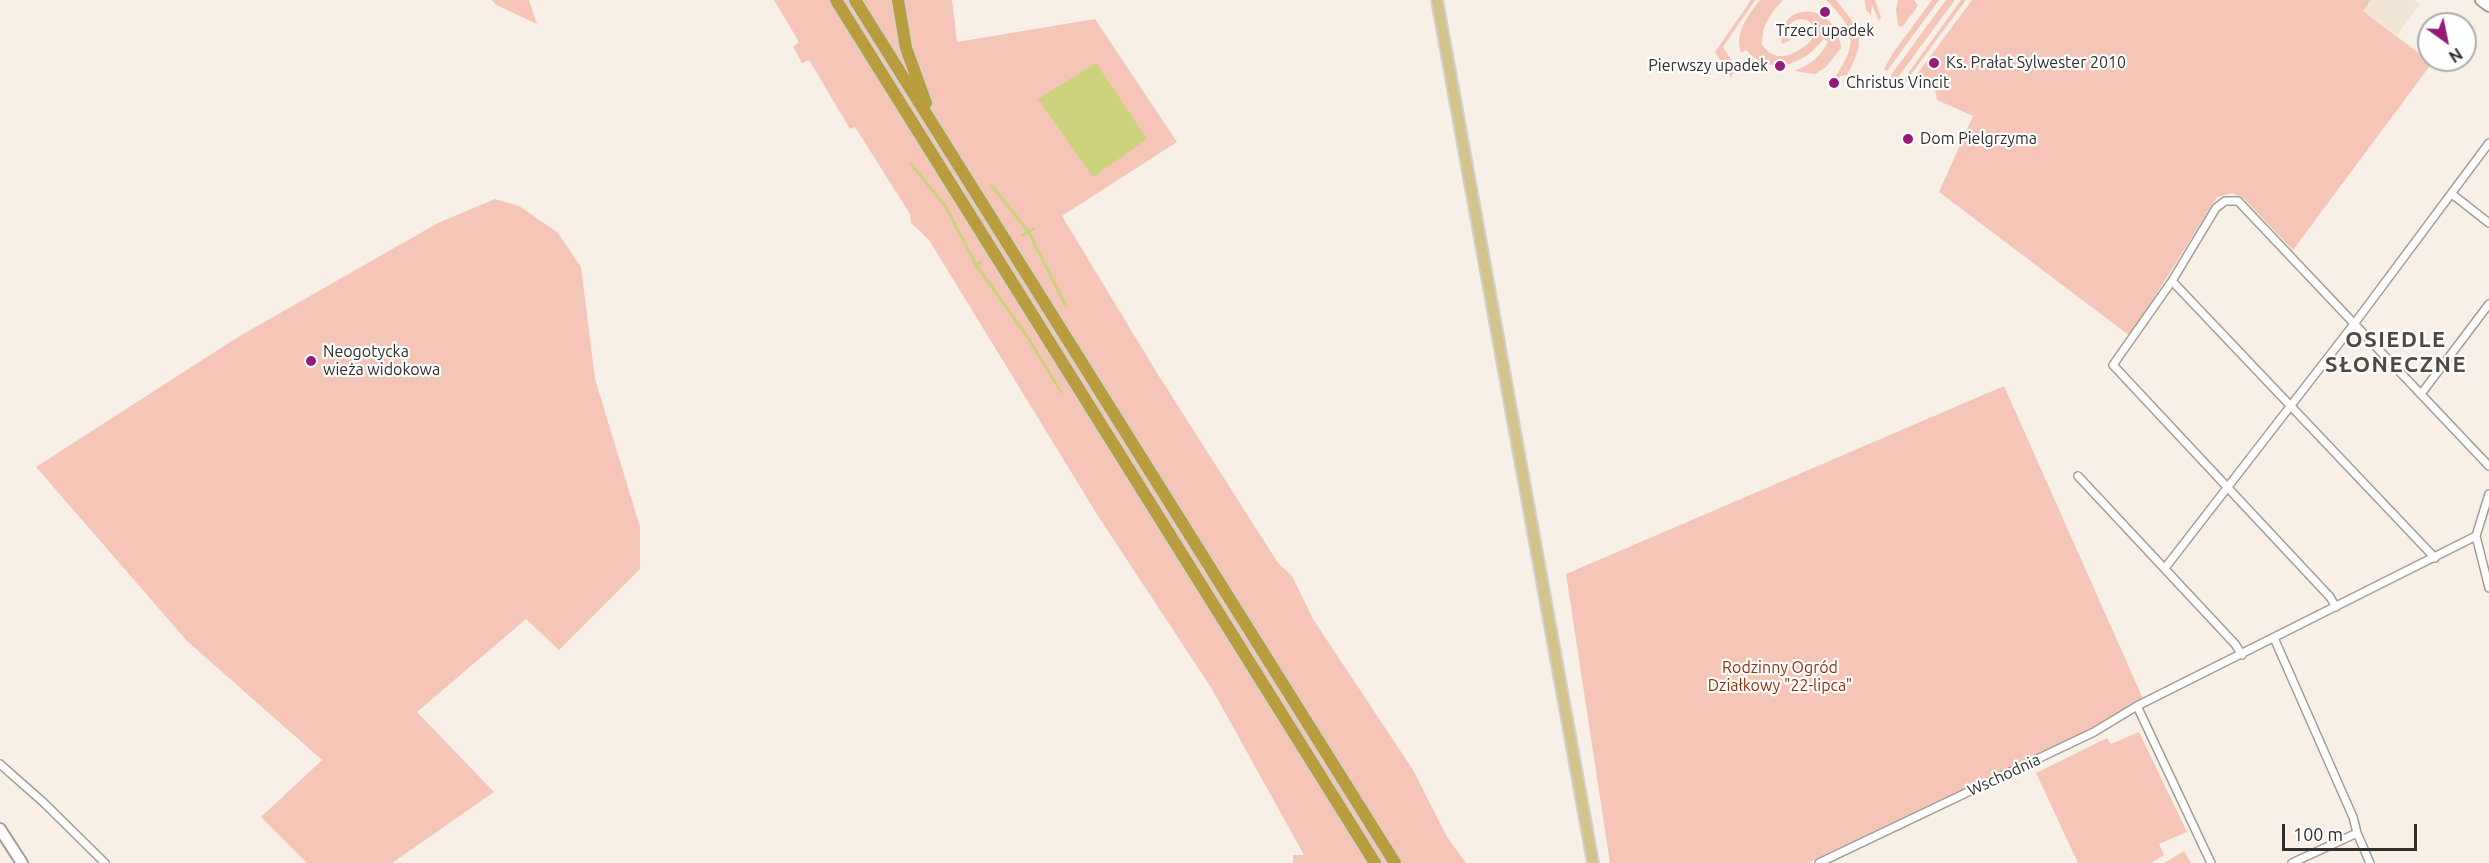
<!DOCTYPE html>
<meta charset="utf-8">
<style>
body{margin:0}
#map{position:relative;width:2489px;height:863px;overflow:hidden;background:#f8f0e7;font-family:Ubuntu,sans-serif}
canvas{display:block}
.north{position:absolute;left:2417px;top:12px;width:60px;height:60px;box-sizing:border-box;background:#fff;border:2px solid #adabaa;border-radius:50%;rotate:147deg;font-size:16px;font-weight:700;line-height:24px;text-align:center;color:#312e2b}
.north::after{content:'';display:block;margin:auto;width:21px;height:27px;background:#951b76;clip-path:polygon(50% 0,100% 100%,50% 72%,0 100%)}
.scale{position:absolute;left:2282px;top:824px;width:135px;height:27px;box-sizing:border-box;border:3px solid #312e2b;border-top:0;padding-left:8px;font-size:18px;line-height:21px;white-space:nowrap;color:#312e2b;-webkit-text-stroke:4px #fff;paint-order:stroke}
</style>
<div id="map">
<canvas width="2489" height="863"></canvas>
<div class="north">N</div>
<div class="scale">100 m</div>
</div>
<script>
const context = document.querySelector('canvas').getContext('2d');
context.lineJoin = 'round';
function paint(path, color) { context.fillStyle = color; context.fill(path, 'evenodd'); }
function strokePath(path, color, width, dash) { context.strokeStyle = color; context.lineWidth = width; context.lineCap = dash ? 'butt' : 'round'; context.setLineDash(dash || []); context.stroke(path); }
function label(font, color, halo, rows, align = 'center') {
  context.font = font + ' Ubuntu,sans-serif'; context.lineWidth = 4.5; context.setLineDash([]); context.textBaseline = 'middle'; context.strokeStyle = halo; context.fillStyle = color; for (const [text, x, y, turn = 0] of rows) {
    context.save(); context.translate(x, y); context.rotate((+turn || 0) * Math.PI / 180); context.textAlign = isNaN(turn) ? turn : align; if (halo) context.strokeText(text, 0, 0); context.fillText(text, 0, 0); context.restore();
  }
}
paint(new Path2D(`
 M2371 0H2414L2420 4 2397 35 2363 11Z`), '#f1e5d5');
paint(new Path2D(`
 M492 0H529L537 24 496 5Z
 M774 0H952L957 42 1095 19 1177 142 1062 216 1157 373 1278 563 1292 576 1313 619 1413 770 1447 837 1466 863H1293V855H1304L1212 689 1098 516 929 240 911 223 910 214 855 127 850 129 809 60 802 63 793 47 799 42Z
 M1751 0H1755L1723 47 1736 67 1731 78 1715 52Z
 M1760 0H1783C1771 13 1761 26 1762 45 1770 55 1779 59 1791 54 1846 30 1789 0 1786 36L1791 40 1782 44C1776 0 1837 0 1841 48L1826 67 1815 74 1794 71C1811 64 1820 58 1828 41L1823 39C1805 65 1769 77 1746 50L1741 53C1734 32 1748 16 1760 0Z
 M1826 0H1836C1861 31 1867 39 1847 75L1840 76 1838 81 1834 79C1858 43 1857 31 1826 0Z
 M1865 0H1875L1881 17 1879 21 1872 5 1871 15 1866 10Z
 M1898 0H1914L1918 6 1902 27 1898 26 1896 9Z
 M1932 0H1939L1887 71 1884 69 1893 53Z
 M1946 0H1955L1896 80 1893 81 1891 75Z
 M1961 0H1966L1904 84 1901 83Z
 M1972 0H2371L2363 11 2432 63 2293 250 2243 198 2232 193 2217 197 2130 336 1939 192 1973 116 1937 100 1935 89 1921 81 1909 85Z
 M495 199 519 206 558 233 581 267 595 379 640 527V569L559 650 526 619 417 712 494 792 392 863H307L261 817 322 760 187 641 36 467 238 337 438 223Z
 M2004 386 2145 703 1808 863H1610L1566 574Z
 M2139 732 2187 832 2159 844 2164 855 2151 863H2078L2036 773 2107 738 2111 744Z
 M2184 851 2191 863H2164Z`), '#f5c5b7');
paint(new Path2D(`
 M1096 63 1147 139 1093 177 1038 99Z`), '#cdd37c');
strokePath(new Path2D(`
 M911 164 946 207 976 265 981 262
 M992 186 1028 231 1066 306
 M1023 235 1033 229
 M976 265 1027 336 1061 392`), '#cdd37c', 3);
const street = new Path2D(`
 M2452 194 2489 223
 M2172 281 2435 558
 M2421 394 2489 304
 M2078 476 2235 644 2242 655
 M2476 536 2489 588
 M2165 568 2354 324 2489 143
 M2336 607 2330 597 2113 365 2172 281 2216 208 2225 201H2238L2489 466
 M2274 638 2353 817 2357 833
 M2137 706 2211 863
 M0 764 43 802 105 863
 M1819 863 2094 732 2137 706 2476 536 2489 494
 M2292 863 2357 833 2370 863`);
const secondary = new Path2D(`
 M2481 0 2489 6
 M0 829 22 863`);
const primary = new Path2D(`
 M1437 0 1593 863`);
const highway = new Path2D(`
 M836 0 1375 863
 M855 0 1395 863
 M898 0 906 48 926 103`);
strokePath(street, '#a49d94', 10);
strokePath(secondary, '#a49d94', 14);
strokePath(primary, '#d2d1d0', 14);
strokePath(highway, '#d2d1d0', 15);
strokePath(street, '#fff', 7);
strokePath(secondary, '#fff', 10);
strokePath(primary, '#d4c48b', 10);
strokePath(highway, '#b79d3d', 12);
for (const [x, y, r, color] of [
 [1825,12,6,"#951b76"],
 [1934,63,6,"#951b76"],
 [1780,66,6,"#951b76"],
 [1834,83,6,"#951b76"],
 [1908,139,6,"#951b76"],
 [311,361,6,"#951b76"]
]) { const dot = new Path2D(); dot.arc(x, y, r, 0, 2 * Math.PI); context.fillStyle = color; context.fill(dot); strokePath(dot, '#fff', 2); }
label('16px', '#312e2b', '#fff', [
 ["Trzeci upadek",1825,31,"center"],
 ["Ks. Prałat Sylwester 2010",1946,63],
 ["Pierwszy upadek",1768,66,"right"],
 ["Christus Vincit",1846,83],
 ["Dom Pielgrzyma",1920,139],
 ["Neogotycka",323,352],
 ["wieża widokowa",323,370]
], 'left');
label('16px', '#942f0d', '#fff', [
 ["Rodzinny Ogród",1780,668],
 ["Działkowy \"22-lipca\"",1780,686]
]);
label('16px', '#312e2b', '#fff', [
 ["Wschodnia",2004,775,-25]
]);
context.letterSpacing = '1.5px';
label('bold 22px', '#4f4941', '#fff', [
 ["OSIEDLE",2396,340],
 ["SŁONECZNE",2396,365]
]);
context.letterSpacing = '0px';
</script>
